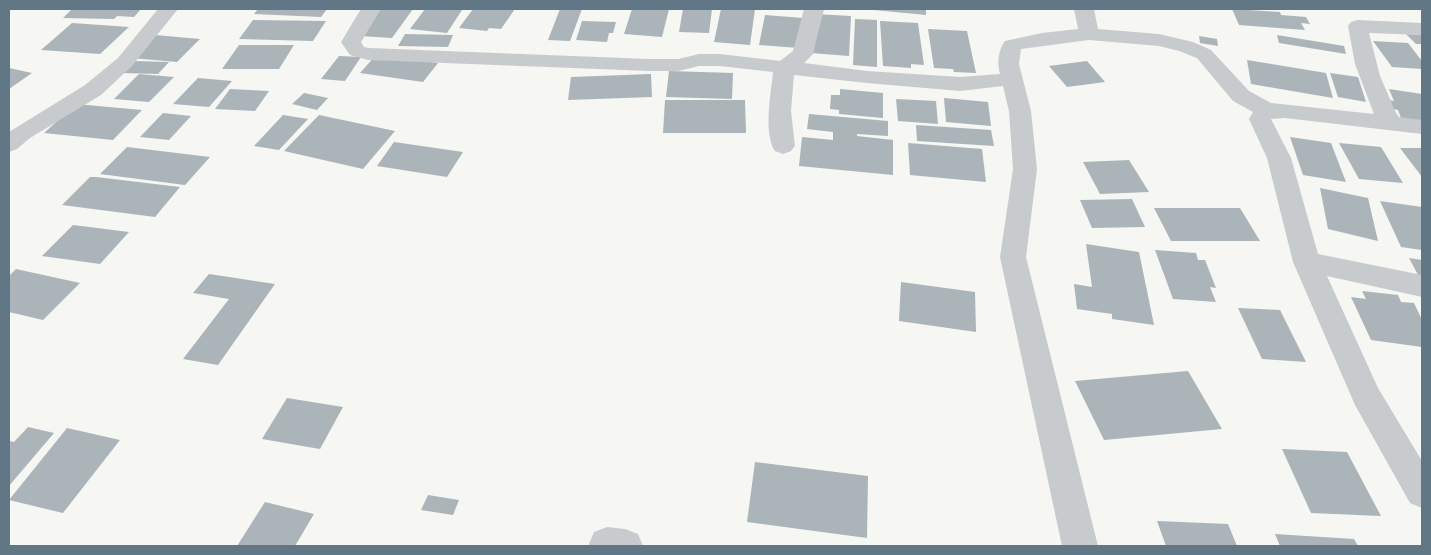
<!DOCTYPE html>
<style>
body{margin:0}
#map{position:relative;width:1431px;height:555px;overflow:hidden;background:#f6f6f2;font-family:Arial,sans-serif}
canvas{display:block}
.frame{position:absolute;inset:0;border:10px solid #627785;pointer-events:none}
</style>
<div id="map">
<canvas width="1431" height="555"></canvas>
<div class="frame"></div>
</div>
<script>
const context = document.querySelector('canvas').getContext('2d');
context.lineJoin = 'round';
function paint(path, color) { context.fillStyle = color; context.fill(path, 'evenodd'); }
paint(new Path2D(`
 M72 9H141L134 17 117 16 114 19 63 18Z
 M258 9H327L321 17 254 14Z
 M380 9H413L392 38 360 36Z
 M425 9H443L462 10 447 33 410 29Z
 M473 9H515L501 29 489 28 487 31 459 28Z
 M560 9H582L570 41 548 40Z
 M632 9H669L662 37 624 34Z
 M683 9H712L709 33 679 32Z
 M721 9H755L750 45 714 42Z
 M874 9H926V15L874 10Z
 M1232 9 1280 12 1281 15 1306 17 1310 24 1301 23 1305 30 1239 25Z
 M815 14 851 16 849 56 811 53Z
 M765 15 803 18 799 48 759 45Z
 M855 19 877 20V67L853 65Z
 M253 20 326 21 313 41 239 39Z
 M582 21 616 22 613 33H609L607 42 576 40Z
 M880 21 918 23 924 65 911 64V68L883 66Z
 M72 23 129 27 100 54 41 50Z
 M928 29 967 31 976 73 954 72 953 69 934 68Z
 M405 34 453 35 448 47 398 46Z
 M1406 34 1422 35V44H1416Z
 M155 35 200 39 177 62 131 58Z
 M1277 35 1344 46 1346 54 1279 43Z
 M1199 36 1217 39 1218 46 1200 43Z
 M1373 41 1408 43 1422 61V69L1392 67Z
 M239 45H294L279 69H222Z
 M376 55 438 63 423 82 360 73Z
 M339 56 361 57 345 81 321 79Z
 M1247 60 1326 73 1333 98 1251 84Z
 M133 61 169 62 158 74 122 73Z
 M1087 61 1105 82 1067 87 1049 66Z
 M9 68 32 73 9 89Z
 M669 71 733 73 732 99 666 97Z
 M1330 73 1358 77 1366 102 1338 97Z
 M139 74 174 77 149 102 114 99Z
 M651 74 652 97 568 100 571 77Z
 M198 78 232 81 209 107 173 104Z
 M230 89 269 91 255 111 215 109Z
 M840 89 883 93V118L839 114V110L830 109 831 95H840Z
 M1389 89 1422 94V122L1401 118 1398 110 1387 108 1383 99 1394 101Z
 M304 93 328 98 317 110 292 104Z
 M944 98 988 102 991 126 946 122Z
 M896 99 936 101 938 124 898 121Z
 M665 100H745L746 133H663Z
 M76 104 142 110 113 140 44 133Z
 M163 113 191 116 169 140 140 137Z
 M809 114 888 121V136L857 134V136L893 140V175L799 166 802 137 833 140V132L807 129Z
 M283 115 308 119 279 150 254 146Z
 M319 115 395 131 363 169 284 151Z
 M916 125 991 130 994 146 917 141Z
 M1290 137 1331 143 1346 182 1303 175Z
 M394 142 463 152 447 177 377 166Z
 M908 143 982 149 986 182 910 175Z
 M1339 143 1381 147 1403 183 1359 179Z
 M127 147 210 157 185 185 100 174Z
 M1400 148H1422V177Z
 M1129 160 1149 192 1100 194 1083 162Z
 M90 177H96L180 187 155 217 62 205Z
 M1320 188 1368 198 1378 241 1328 229Z
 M1132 199 1145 227 1092 228 1080 200Z
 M1380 201 1422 207V250L1401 247Z
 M1154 208H1240L1260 241H1171Z
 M73 225 129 232 100 264 42 256Z
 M1086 244 1139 252 1154 325 1112 319V314L1077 309 1074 284 1092 287Z
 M1155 250 1196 253 1198 260H1205L1216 288 1210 287 1216 302 1173 299Z
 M1409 258 1422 260V275H1418Z
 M16 269 80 283 43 320 9 312V276Z
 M209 274 275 284 218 365 183 359 229 299 193 293Z
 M901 282 975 292 976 332 899 321Z
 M1362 291 1398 295 1401 302 1414 303 1422 320V347L1371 340 1351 297 1366 299Z
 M1238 308 1280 310 1306 362 1262 359Z
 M1188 371 1222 429 1104 440 1075 381Z
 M287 398 343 407 320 449 262 439Z
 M28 427 54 433 9 486V441L14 442Z
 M67 428 120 440 63 513 9 500Z
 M1282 449 1347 452 1381 516 1311 513Z
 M755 462 868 476 867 538 747 522Z
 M428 495 459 500 453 515 421 510Z
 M265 502 314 514 295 546H237Z
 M1157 521 1228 524 1237 546H1166Z
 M1275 534 1354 539 1358 546H1280Z`), '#abb4b9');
paint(new Path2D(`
 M158 9H178L132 66 101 95 30 138 17 149 9 152V132L85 85 118 58Z
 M361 9H381L361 42 364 47 369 48 649 59H678L699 54H720L780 61 793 51 804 9H824L813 54 804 63 867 71 960 77 1000 74C997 63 998 50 1005 41L1042 33 1078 29 1074 9H1094L1098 29 1159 34 1193 42 1211 50 1249 91 1271 103 1374 114 1355 64 1348 26 1351 22 1358 20 1422 23V35L1369 33 1380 76 1396 113 1399 117 1422 120V134L1285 118 1271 119 1291 158 1318 254 1422 275V297L1327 276 1378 388 1422 461V508L1410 503 1355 405 1293 262 1267 158 1249 119 1253 112 1233 101 1197 58 1179 51 1159 46 1089 40 1021 49 1019 64 1031 111 1037 169 1026 257 1098 546H1062L1000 257 1013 169 1009 111 1003 86 960 91 867 83 794 75 791 111 795 146 791 151 783 154 775 151C763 133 771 93 773 72L720 66H699L678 71H649L368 60 350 55 341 42Z
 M607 527 625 529 638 534 643 546H590L589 544 594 532Z`), '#c8cbce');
</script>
